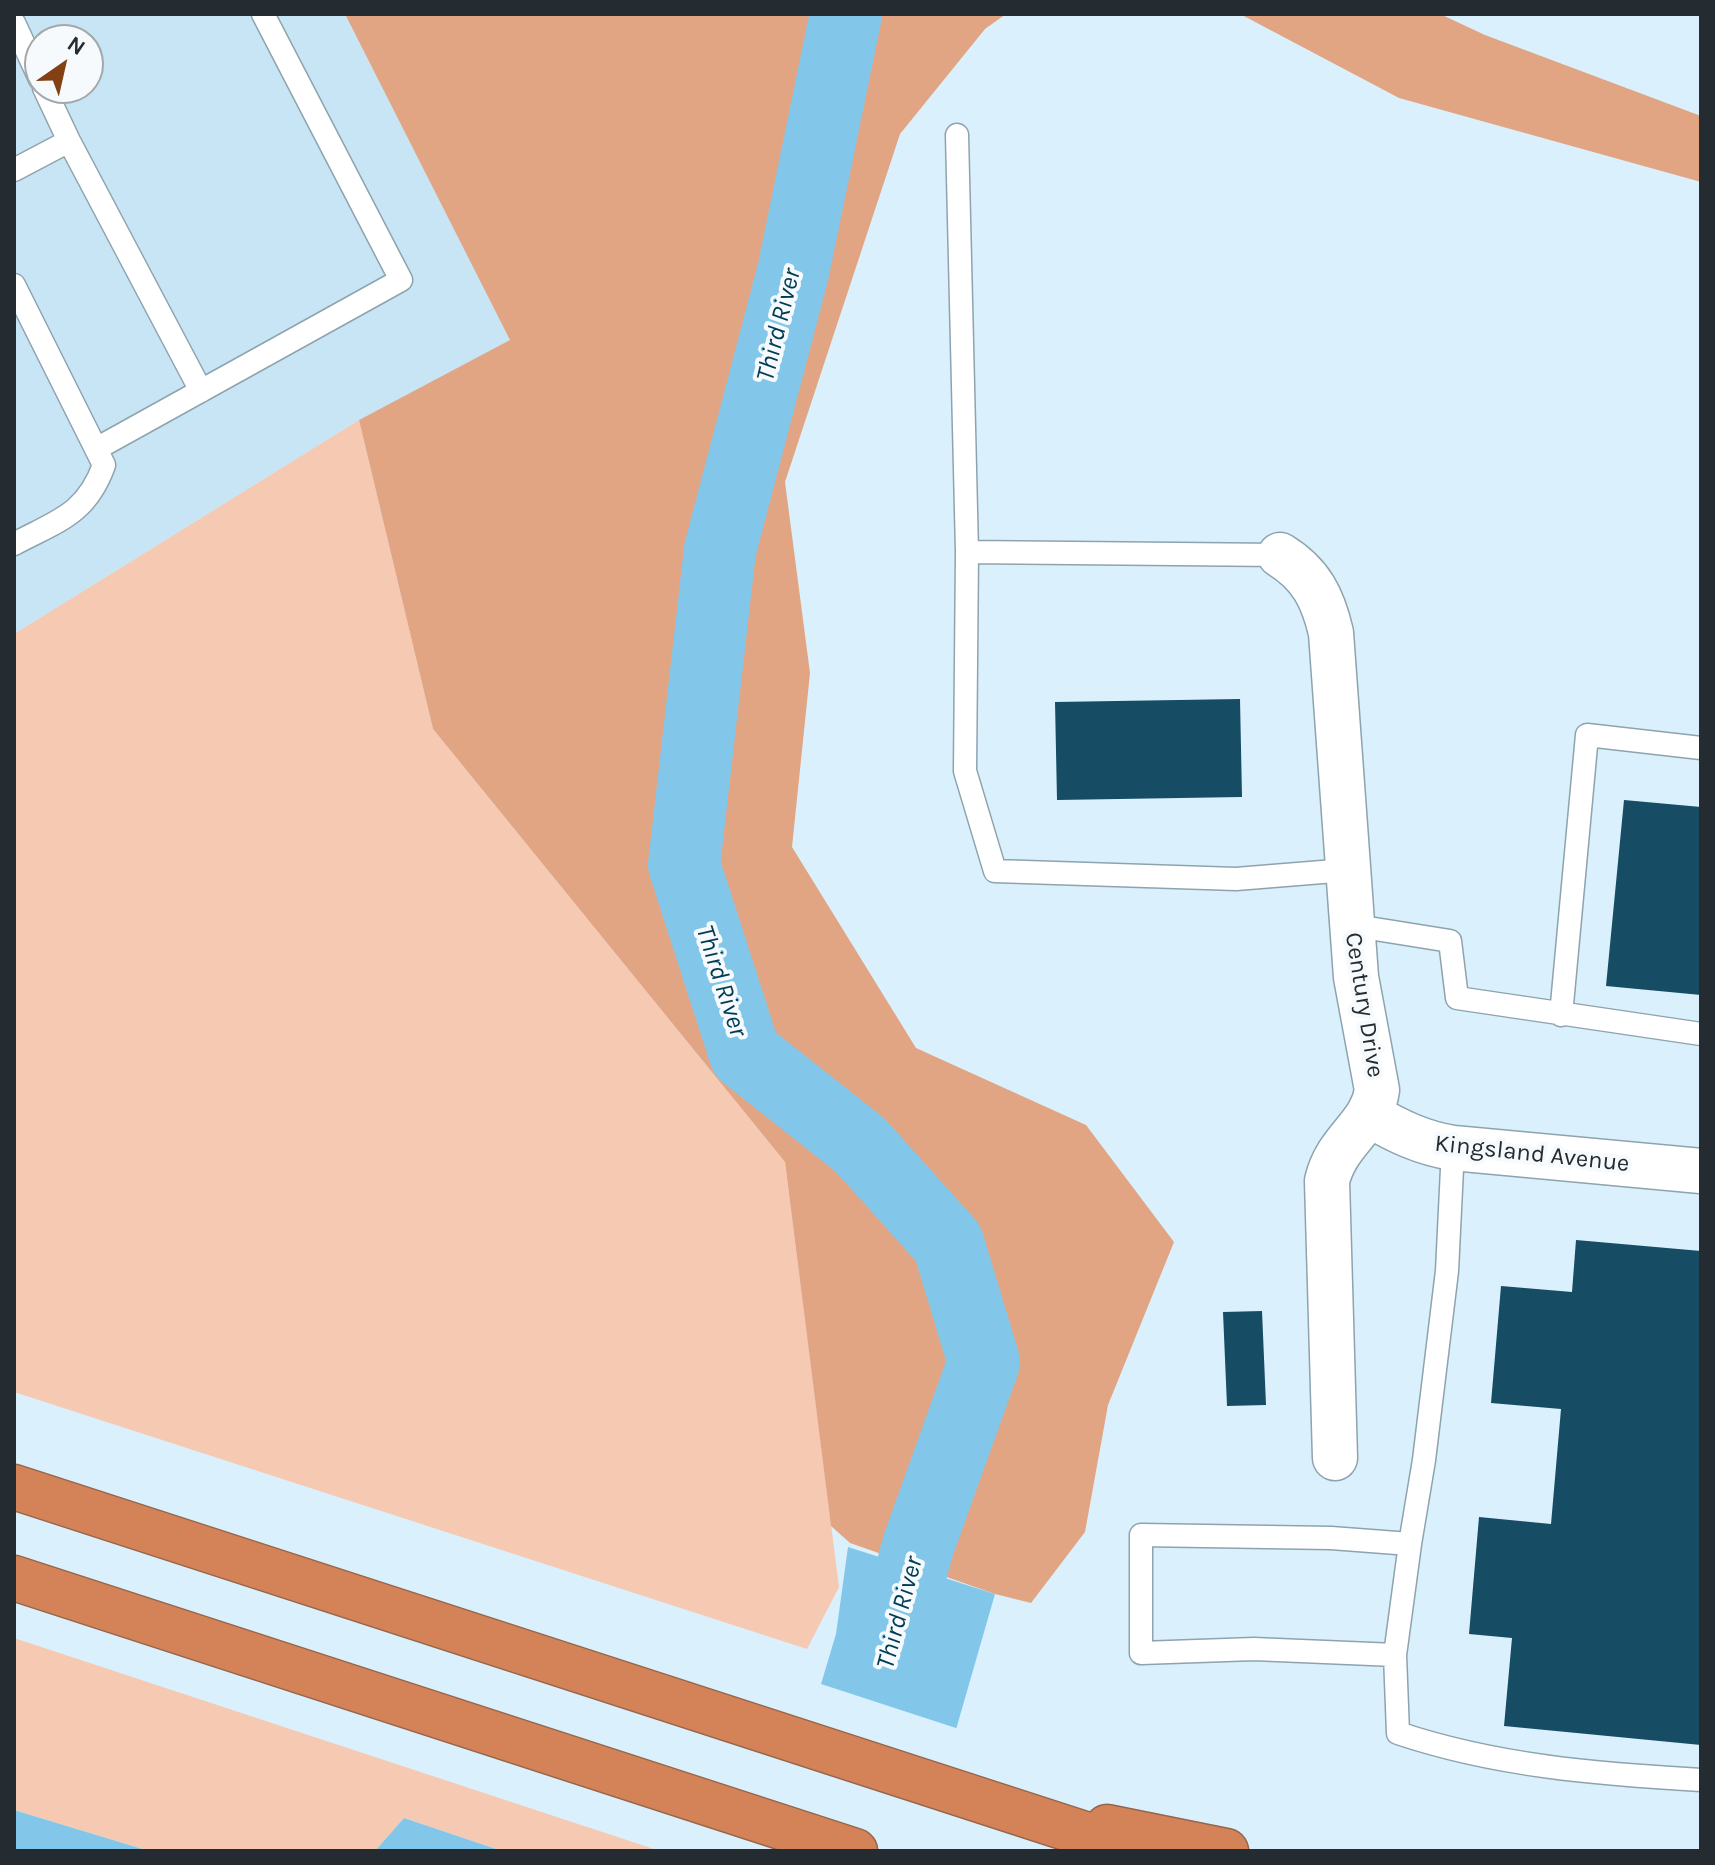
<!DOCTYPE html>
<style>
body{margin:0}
#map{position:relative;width:1715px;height:1865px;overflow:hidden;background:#daf0fd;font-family:Karla,sans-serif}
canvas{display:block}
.frame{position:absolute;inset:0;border:16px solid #242c31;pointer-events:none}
.north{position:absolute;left:24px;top:24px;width:80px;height:80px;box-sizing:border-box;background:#f6fafd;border:2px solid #a2a8ab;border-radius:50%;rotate:34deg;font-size:22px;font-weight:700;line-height:32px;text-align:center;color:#242c31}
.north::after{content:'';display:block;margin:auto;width:28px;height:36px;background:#844015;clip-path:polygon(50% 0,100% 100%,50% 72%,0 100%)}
</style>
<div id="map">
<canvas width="1715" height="1865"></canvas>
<div class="frame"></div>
<div class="north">N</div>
</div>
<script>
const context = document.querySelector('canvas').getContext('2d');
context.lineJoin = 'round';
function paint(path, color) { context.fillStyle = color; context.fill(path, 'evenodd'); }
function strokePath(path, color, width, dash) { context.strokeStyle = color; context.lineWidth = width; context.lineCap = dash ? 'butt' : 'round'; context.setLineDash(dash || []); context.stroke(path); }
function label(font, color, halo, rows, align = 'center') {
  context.font = font + ' Karla,sans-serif'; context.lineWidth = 8; context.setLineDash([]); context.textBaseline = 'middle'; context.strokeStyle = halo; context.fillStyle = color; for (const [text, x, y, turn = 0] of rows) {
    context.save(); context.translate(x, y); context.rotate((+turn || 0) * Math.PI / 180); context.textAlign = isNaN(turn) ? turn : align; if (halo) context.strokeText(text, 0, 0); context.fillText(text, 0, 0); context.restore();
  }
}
paint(new Path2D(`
 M14 14H345L511 340 359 420 14 634ZM40 40H88V88H40Z`), '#c8e5f5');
paint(new Path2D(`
 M359 420 433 729 785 1162 839 1587 807 1649 14 1392V634Z
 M14 1638 660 1851H502L404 1818 375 1851H149L14 1810Z`), '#f6c9b2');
paint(new Path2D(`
 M345 14H1006L985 29 900 134 785 482 810 673 792 847 916 1048 1086 1125 1174 1242 1108 1405 1085 1532 1031 1603 995 1594 850 1543 831 1526 785 1162 433 729 359 420 510 340Z
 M1240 14H1440L1485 35 1701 116V182L1399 98Z`), '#e2a584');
paint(new Path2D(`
 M848 1547 995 1594 921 1851H771L836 1634Z
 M14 1810 149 1851H14Z
 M404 1818 502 1851H375Z`), '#82c7ea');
paint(new Path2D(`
 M818 1683 959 1729 926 1851H767Z`), '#daf0fd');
strokePath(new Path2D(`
 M846 14 793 272 720 550 684 865 745 1054 860 1145 948 1243 984 1362 918 1546 887 1662`), '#82c7ea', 72);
paint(new Path2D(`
 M1240 699 1242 797 1057 800 1055 702Z
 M1624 800 1701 807V995L1606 986Z
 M1576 1240 1701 1251V1745L1504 1726 1512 1638 1469 1634 1479 1517 1551 1524 1561 1409 1491 1403 1501 1286 1572 1292Z
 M1262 1311 1266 1405 1227 1406 1223 1312Z`), '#164c64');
const service = new Path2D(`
 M14 23 40 79
 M957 135 967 552
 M69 141 201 391
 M14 170 69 141 44 88
 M14 285 104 465C86 515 57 521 14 544
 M96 449 401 280 263 14
 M1280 555 967 552 965 771 995 871 1236 879 1347 870
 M1352 931 1375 929 1450 941 1457 998 1701 1034
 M1561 1015 1587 735 1701 748
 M1410 1544 1395 1655 1254 1649 1141 1653V1535L1331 1538 1410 1544 1424 1460 1447 1271 1453 1148
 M1395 1655 1398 1733C1496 1766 1598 1774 1701 1780`);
const minor = new Path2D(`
 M1280 555C1311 574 1323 598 1331 633L1356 977 1377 1090C1372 1127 1337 1139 1327 1181L1335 1458
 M1370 1115C1397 1131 1422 1143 1453 1148L1701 1171`);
const motorway = new Path2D(`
 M14 1487 1137 1851
 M14 1578 855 1851
 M1107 1827 1226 1851`);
strokePath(service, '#8ea3ae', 25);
strokePath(minor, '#8ea3ae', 47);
strokePath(motorway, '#96654a', 47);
strokePath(service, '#fff', 22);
strokePath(minor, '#fff', 44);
strokePath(motorway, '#d38357', 44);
label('24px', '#242c31', '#f6fafd', [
 ["Century Drive",1364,1005,81],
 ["Kingsland Avenue",1532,1154,6]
]);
label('italic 26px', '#003c54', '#f6fafd', [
 ["Third River",779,325,-76],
 ["Third River",721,981,72],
 ["Third River",900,1613,-75]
]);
</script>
